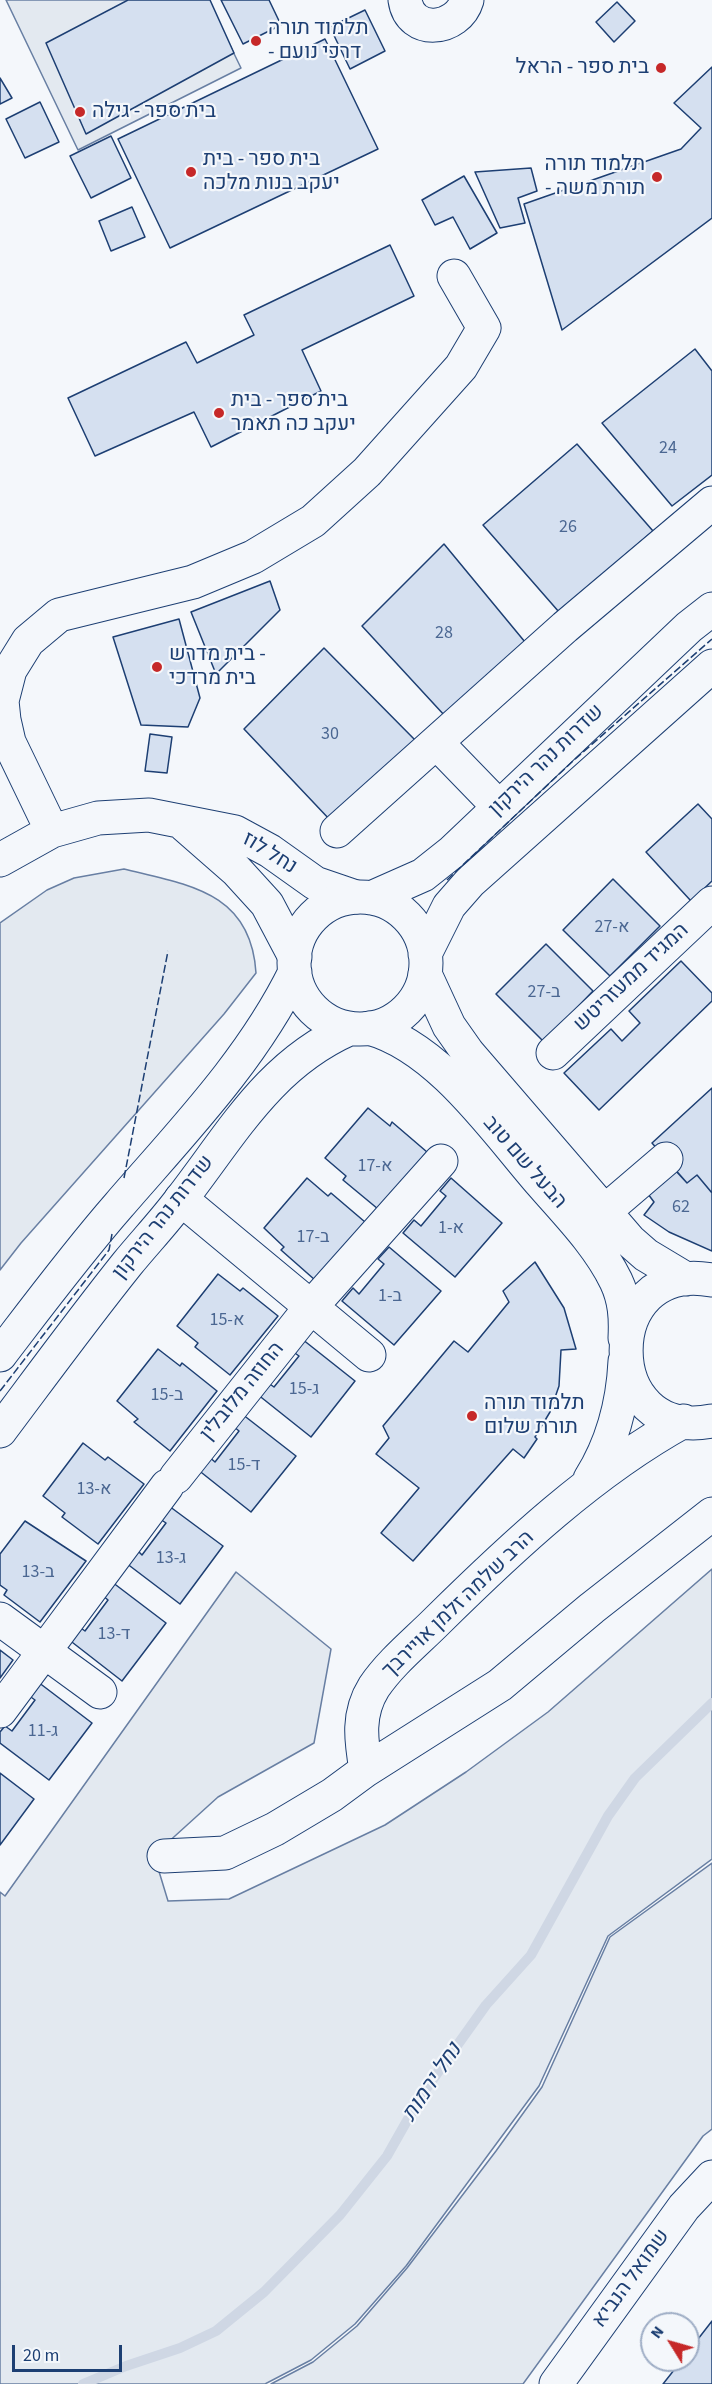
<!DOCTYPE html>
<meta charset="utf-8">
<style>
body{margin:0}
#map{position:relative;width:712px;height:2384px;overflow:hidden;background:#f4f7fb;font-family:"Source Sans 3",sans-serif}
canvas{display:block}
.north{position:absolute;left:640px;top:2312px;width:60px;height:60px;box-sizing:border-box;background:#f4f7fb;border:2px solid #9eadc5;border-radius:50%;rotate:307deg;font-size:16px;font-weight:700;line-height:24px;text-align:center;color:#1d3f73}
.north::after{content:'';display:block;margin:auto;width:21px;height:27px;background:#c62828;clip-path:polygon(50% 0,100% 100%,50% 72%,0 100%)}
.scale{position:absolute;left:12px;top:2345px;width:110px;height:27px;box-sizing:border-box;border:3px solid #1d3f73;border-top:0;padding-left:8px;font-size:18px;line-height:21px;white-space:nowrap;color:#1d3f73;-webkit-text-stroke:4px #f4f7fb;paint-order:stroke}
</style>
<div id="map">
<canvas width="712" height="2384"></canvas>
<div class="north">N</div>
<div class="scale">20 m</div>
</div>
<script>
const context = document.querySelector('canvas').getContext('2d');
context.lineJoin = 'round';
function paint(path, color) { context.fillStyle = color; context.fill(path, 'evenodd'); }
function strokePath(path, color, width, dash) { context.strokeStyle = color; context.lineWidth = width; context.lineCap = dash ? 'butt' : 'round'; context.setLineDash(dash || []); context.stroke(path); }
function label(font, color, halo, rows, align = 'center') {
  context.font = font + ' "Source Sans 3",Heebo,sans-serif'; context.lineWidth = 4.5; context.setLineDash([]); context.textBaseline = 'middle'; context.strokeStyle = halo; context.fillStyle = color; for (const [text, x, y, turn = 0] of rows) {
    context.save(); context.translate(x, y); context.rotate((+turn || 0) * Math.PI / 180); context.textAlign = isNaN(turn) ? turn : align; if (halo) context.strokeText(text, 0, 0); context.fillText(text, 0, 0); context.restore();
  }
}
const green = new Path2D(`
 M6 0H208L241 68 78 150Z
 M124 869C189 885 251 892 256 973L224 1014 21 1243 0 1270V923L47 890 74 878Z
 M712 1569V1859L608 1936 539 2086 406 2266 355 2324 311 2360 265 2384H0V1892L5 1896 236 1572 331 1649 314 1743 218 1797 154 1855 168 1901 229 1899 385 1825 466 1772 548 1712Z
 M712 1863V2129L703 2136 523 2384H271L313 2362 357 2326 407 2268 496 2151 542 2087 610 1937Z`);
paint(green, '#e3e9f0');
strokePath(green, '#687fa3', 1.5);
strokePath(new Path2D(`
 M83 2384 126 2366 180 2348 216 2331 264 2292 340 2215 387 2156 421 2096 486 2005 531 1955 608 1816 635 1778 712 1703`), '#cfd7e4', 10);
const building = new Path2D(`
 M128 0H210L234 53 86 134 46 43Z
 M221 0H269L281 25 243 44Z
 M617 2 635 21 614 42 596 22Z
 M365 10 385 51 350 69 330 27Z
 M325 39 378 149 170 248 118 139Z
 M712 67V218L562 330 524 204 681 149 701 128 674 103Z
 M0 78 12 98 0 104Z
 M40 102 59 142 25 158 6 119Z
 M111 136 131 178 91 198 70 156Z
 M531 168 537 191 518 198 525 223 500 228 475 172Z
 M464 176 497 233 470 249 453 217 435 225 422 200Z
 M132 207 145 237 111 251 99 221Z
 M390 245 414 296 302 350 321 391 211 447 194 412 95 456 68 398 186 342 197 363 254 335 244 315Z
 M695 349 712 371V475L672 506 602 423Z
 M577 444 653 531 559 612 483 525Z
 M444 544 525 642 445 716 362 626Z
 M270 581 280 610 216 674 191 612Z
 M179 619 200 698 188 727 141 725 113 637Z
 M324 648 417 742 331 821 244 729Z
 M150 734 172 737 167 773 145 771Z
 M698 804 712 819V881L691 901 646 852Z
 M613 879 660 926 610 976 563 930Z
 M546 944 593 991 544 1042 496 994Z
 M681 961 712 993V1001L599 1110 564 1073 611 1029 622 1041 640 1023 629 1011Z
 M712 1088V1193L697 1175 687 1183 652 1143Z
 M368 1108 390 1126 392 1122 427 1152 378 1209 343 1180 346 1176 325 1158Z
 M675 1170 687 1183 697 1175 712 1193V1251L669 1232 644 1215 654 1202 648 1194Z
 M307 1178 328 1196 331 1193 365 1222 315 1280 281 1250 284 1247 264 1228Z
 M451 1178 502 1223 455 1277 403 1233 414 1220 421 1226 446 1196 440 1191Z
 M389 1247 441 1291 394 1345 342 1301 353 1288 359 1294 384 1264 378 1259Z
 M535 1262 564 1308 576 1349 561 1350 559 1386 550 1412 535 1437 537 1439 524 1458 513 1449 413 1561 381 1533 419 1488 376 1454 389 1438 383 1426 454 1341 468 1352 509 1302 503 1291Z
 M218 1274 240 1291 243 1288 278 1316 230 1375 195 1347 198 1343 177 1326Z
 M302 1339 355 1381 311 1437 257 1394 267 1382 274 1387 299 1356 292 1351Z
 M158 1349 180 1366 182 1363 217 1391 170 1451 134 1422 138 1419 117 1401Z
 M242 1414 296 1456 251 1512 197 1469 208 1456 215 1462 239 1431 233 1426Z
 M83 1443 105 1460 108 1457 144 1484 98 1544 62 1517 65 1513 43 1496Z
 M169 1506 223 1546 180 1604 126 1563 136 1549 142 1555 166 1523 160 1519Z
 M25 1521 86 1561 40 1622 4 1595 7 1590 0 1585V1554Z
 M112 1582 166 1623 122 1681 68 1639 78 1626 85 1631 108 1600 102 1595Z
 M0 1650 13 1660 0 1678Z
 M38 1682 92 1723 49 1780 0 1743V1732L5 1726 12 1731 35 1700 28 1695Z
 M0 1773 34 1799 0 1845Z
 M712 2321V2384H663L682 2360H688V2352Z`);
paint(building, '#d5e0f0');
strokePath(building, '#1d3f73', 1.5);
const minor = new Path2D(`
 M405 0C410 36 458 31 467 0
 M437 743 499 807
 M180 821 236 870 267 904 295 957
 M52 831 9 742 4 720 2 701 10 670 28 641 59 615 193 582 253 557 313 521 367 472 461 367 484 328 454 276
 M337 831 565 627 712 503
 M0 860 52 831 98 818 149 815 235 832 270 851 315 883 356 897
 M425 974 449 1026 468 1053 630 1241 646 1255 686 1279
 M369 1028C439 1047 495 1130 541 1183 567 1213 598 1244 616 1281 625 1300 626 1318 625 1338
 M553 1053 712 903
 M181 1199 369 1355
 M604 1212 666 1159
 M712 1280C597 1258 598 1444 712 1421
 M176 1477 310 1308 441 1161
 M590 1479C612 1444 623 1402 625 1361
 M0 1619 100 1692
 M0 1711 167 1486
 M366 1770C361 1740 357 1714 374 1687 391 1662 416 1642 437 1621 511 1548 593 1471 684 1421
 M164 1856 225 1853 275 1829 332 1795 366 1770 500 1685 592 1608 712 1514
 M556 2384 684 2207 712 2177`);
const major = new Path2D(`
 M294 963a66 66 0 1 1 132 0a66 66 0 1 1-132 0Z
 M371 898 423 875 452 852 689 627 712 609
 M425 954 449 906 470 882 712 666
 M0 1355C39 1304 77 1253 119 1205 182 1132 252 1060 295 972
 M0 1431C42 1375 83 1319 127 1264 145 1242 165 1221 182 1198 233 1132 270 1064 349 1029`);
strokePath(minor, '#1d3f73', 35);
strokePath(major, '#1d3f73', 35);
strokePath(minor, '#f4f7fb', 33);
strokePath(major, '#f4f7fb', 33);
strokePath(new Path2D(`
 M447 880 574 760 712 639
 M124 1178 168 951
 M0 1391 109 1250 112 1234`), '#1d3f73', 1.5, [8, 3]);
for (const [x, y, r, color] of [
 [256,41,6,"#c62828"],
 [661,68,6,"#c62828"],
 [80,112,6,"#c62828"],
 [191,172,6,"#c62828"],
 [657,177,6,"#c62828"],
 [219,413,6,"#c62828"],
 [157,667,6,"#c62828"],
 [472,1416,6,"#c62828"]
]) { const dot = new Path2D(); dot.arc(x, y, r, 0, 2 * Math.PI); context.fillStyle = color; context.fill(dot); strokePath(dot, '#f4f7fb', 2); }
label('18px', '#4b6792', null, [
 ["24",668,449],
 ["26",568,528],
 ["28",444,634],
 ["30",330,735],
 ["27-א",612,928],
 ["27-ב",544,993],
 ["17-א",375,1167],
 ["62",681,1208],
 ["1-א",451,1229],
 ["17-ב",313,1238],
 ["1-ב",390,1297],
 ["15-א",227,1321],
 ["15-ג",304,1390],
 ["15-ב",167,1396],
 ["15-ד",244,1466],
 ["13-א",94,1490],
 ["13-ג",171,1559],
 ["13-ב",38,1573],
 ["13-ד",114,1635],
 ["11-ג",43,1732]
]);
label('21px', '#1d3f73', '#f4f7fb', [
 ["תלמוד תורה",268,29],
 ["- דרכי נועם",268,53],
 ["בית ספר - הראל",649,68,"right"],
 ["בית ספר - גילה",92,112],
 ["בית ספר - בית",203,160],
 ["יעקב בנות מלכה",203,184],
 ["תלמוד תורה",645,165,"right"],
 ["- תורת משה",645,189,"right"],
 ["בית ספר - בית",231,401],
 ["יעקב כה תאמר",231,425],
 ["בית מדרש -",169,655],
 ["בית מרדכי",169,679],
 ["תלמוד תורה",484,1404],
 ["תורת שלום",484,1428]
], 'left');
label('21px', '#1d3f73', '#f4f7fb', [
 ["שדרות נהר הירקון",547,761,-44],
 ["נחל לוז",269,854,32],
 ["המגיד ממעזריטש",632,978,-43],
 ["הבעל שם טוב",524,1163,49],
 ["שדרות נהר הירקון",164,1218,-52],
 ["החוזה מלובלין",243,1392,-51],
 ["הרב שלמה זלמן אויירבך",459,1605,-44],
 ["שמואל הנביא",632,2279,-54]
]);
label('italic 22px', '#1d3f73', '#f4f7fb', [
 ["נחל ירמות",433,2083,-56]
]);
</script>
